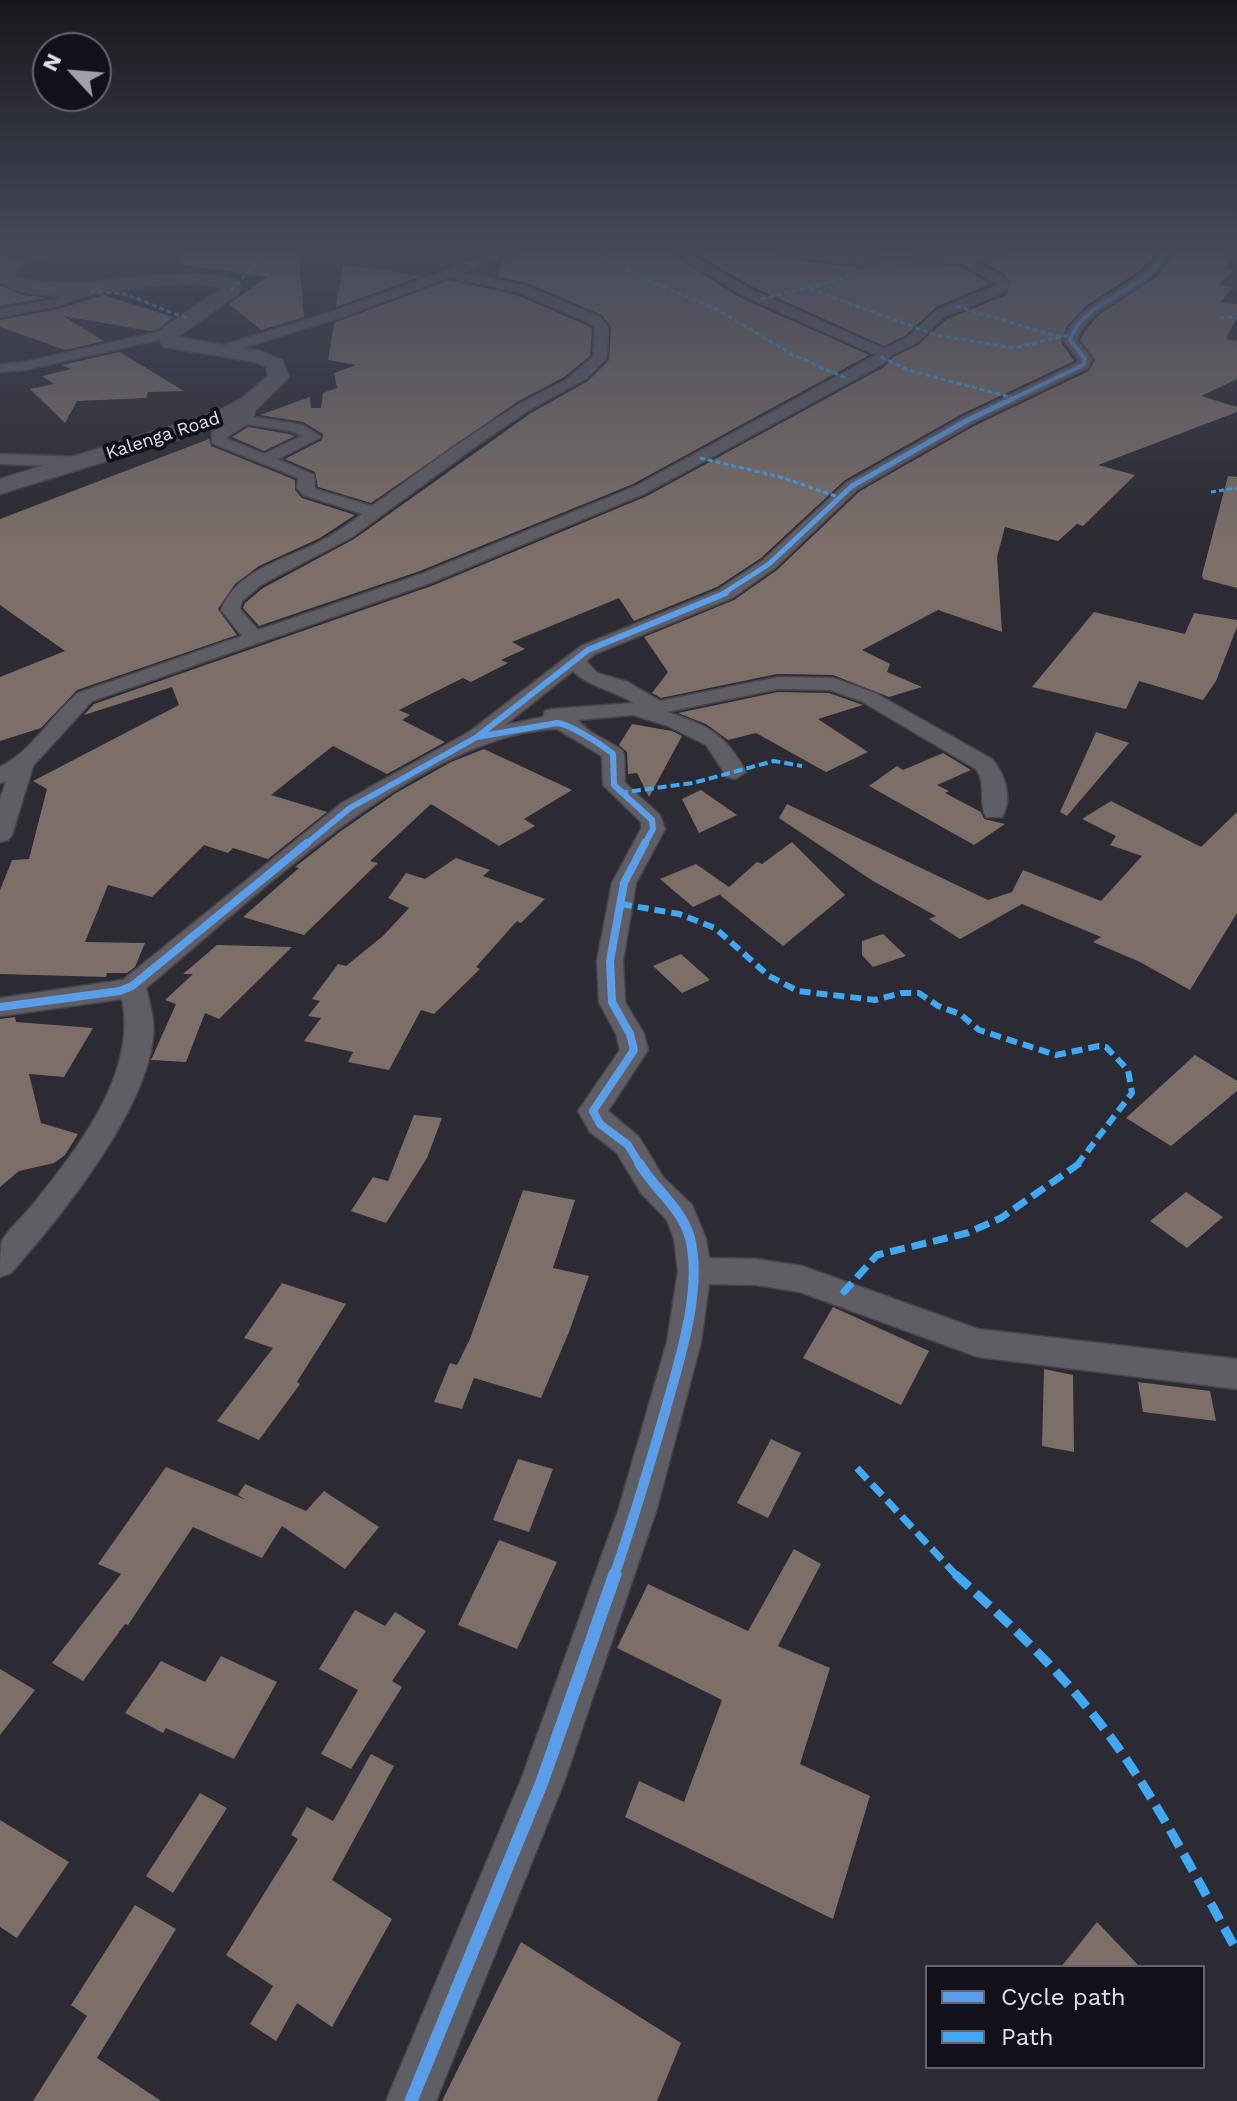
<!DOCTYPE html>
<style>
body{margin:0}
#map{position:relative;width:1237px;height:2101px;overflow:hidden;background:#2c2a32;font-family:"Work Sans",sans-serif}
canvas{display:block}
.legend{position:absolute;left:925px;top:1965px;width:280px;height:104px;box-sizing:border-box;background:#121018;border:2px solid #66636d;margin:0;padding:10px 14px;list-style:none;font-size:24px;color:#e3e0ec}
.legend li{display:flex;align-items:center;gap:16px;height:40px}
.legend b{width:40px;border:2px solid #66636d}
.north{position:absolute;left:32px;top:32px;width:80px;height:80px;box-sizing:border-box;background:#121018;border:2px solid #66636d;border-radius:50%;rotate:296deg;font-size:22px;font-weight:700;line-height:32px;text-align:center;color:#e3e0ec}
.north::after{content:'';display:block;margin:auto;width:28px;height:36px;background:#a3a0ab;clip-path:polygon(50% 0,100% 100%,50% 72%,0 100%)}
</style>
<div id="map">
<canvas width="1237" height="2101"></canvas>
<ul class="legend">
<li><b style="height:10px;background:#5a9eea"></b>Cycle path</li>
<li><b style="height:10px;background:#3fa9f5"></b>Path</li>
</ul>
<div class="north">N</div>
</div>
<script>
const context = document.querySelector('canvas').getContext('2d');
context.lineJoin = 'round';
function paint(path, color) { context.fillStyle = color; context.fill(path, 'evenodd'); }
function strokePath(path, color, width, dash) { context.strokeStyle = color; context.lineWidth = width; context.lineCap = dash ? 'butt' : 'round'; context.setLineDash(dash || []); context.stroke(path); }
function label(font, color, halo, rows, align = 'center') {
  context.font = font + ' "Work Sans",sans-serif'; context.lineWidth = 8; context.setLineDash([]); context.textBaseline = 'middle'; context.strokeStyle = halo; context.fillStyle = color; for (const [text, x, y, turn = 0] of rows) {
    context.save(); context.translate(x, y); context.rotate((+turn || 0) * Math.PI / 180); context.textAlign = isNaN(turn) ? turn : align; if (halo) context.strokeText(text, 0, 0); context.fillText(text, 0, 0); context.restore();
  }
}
paint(new Path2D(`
 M181 248H298L304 317 261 330 229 304 267 277 180 264Z
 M529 248H662L741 298 869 355 633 484 420 571 259 626 243 608 245 603 263 588 354 539 531 413 588 381 609 360 611 327 602 315 527 283 498 277 502 261Z
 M685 248H764L798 260 859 268 960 266 990 284 936 307 905 336 884 346 751 286Z
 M797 248H983L955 254 891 257Z
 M1017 248H1159L1141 270 1086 306 1067 326 1061 342 1074 361 962 414 845 480 761 558 717 587 634 621 619 598 512 642 525 649 501 660 508 663 471 682 463 678 399 710 410 715 402 720 445 742 387 774 333 746 271 795 327 812 268 859 233 848 228 853 204 845 152 897 108 885 85 942 145 943 135 967 127 973H107L106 977 0 974V890L12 860 29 859 47 789 33 781 179 705 172 687 84 715 94 704 434 585 647 496 884 367 893 357 918 345 947 319 1006 295 1011 283 1004 274 982 262Z
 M1178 248H1232L1227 255 1236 256 1224 268 1234 270 1219 285 1233 287 1220 302 1237 304V317L1226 339 1237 341V379L1201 396 1237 407V412L1098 465 1135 475 1083 526 1077 524 1058 541 1005 527 997 557 1002 632 938 610 862 650 890 664 887 672 922 687 889 697 833 675 777 674 661 698 652 693 668 672 644 637 734 600 777 570 860 491 974 426 1089 371 1095 360 1080 340 1085 331 1100 314 1156 277Z
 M343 265 422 276 336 307Z
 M449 280 517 295 588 326 592 329 590 356 564 377 517 402 371 503 318 487 315 472 285 459 322 440 323 434 303 422 260 415 310 397 311 408H321L323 393 337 388 334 373 356 365 328 360 334 323Z
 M0 285 22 295 46 298 0 306Z
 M103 295 173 317 159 329 150 331 63 316 104 341 65 350 0 327V320L59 309Z
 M120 352 184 391 148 392 146 398 77 401 65 423 30 389 54 384 42 376 71 369 61 365Z
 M248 427 289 434 295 436 264 451 232 437Z
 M209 439 211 446 295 480V490L302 498 355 515 320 538 259 566 235 584 218 609 237 635 77 690 41 728 0 741V677L65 651 0 605V519Z
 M1228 476 1237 477V588L1203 579 1202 575Z
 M1094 612 1185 634 1194 613 1237 620V627L1216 681 1203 700 1139 681 1126 709 1032 687Z
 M778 692 829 693 863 705 818 719 868 752 826 772 756 733 728 740 706 724 678 713Z
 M632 724 672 731 682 736 649 797 637 773 628 774 627 752 619 745Z
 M1096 732 1129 743 1067 816 1060 812Z
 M484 749 572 790 524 819 535 826 499 846 431 804 370 861 378 863 304 935 243 917 299 868 295 867 341 831 396 793 451 762Z
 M943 753 971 770 937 785 949 791 945 793 981 812 984 819 1005 824 974 845 869 786 897 766 903 770Z
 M701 790 737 815 699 833 682 799Z
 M1111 801 1201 847 1237 812V913L1190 990 1140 962 1093 942 1101 937 1022 904 960 939 929 919 936 916 873 881 779 818 787 804 988 900 1012 892 1023 870 1101 901 1142 856 1110 845 1116 836 1082 819Z
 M792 842 845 895 783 946 720 895 723 893 693 907 660 879 696 864 729 887 757 862 762 864Z
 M456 858 490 870 483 876 545 899 521 923 517 921 476 967 480 969 434 1014 421 1010 389 1070 348 1062 353 1052 304 1041 321 1018 308 1016 320 1001 312 999 338 964 346 966 383 936 409 908 388 898 406 873 425 879Z
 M883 934 906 956 873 967 862 955V941Z
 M217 945 292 947 219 1019 205 1013 186 1062 151 1060 176 1004 165 1000 193 974H183Z
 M681 954 710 980 682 993 653 966Z
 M15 1017 16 1022 93 1028 64 1077 29 1074 41 1123 78 1134 65 1155 54 1163 19 1171 0 1187V1019Z
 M1195 1055 1237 1081V1091L1171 1146 1126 1118Z
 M414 1115 442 1118 427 1158 386 1223 351 1211 373 1177 388 1181Z
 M523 1190 575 1200 553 1268 589 1276 569 1332 541 1398 474 1378 462 1409 434 1402 450 1363 457 1365 470 1339Z
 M1186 1192 1223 1217 1187 1248 1150 1221Z
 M282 1283 346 1304 297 1382 300 1384 259 1440 217 1421 273 1348 244 1338Z
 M833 1307 929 1351 901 1405 803 1358Z
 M1044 1369 1073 1375 1074 1452 1042 1446Z
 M1138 1382 1210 1391 1216 1421 1143 1412Z
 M771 1439 801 1453 768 1518 737 1503Z
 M518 1459 553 1469 529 1532 493 1520Z
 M166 1467 246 1500 238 1495 245 1484 306 1511 324 1491 379 1527 345 1569 282 1526 262 1558 193 1527 128 1625 125 1624 83 1681 52 1663 121 1574 98 1564Z
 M499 1540 557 1562 517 1649 458 1625Z
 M794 1549 821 1564 778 1646 830 1668 800 1764 870 1796 833 1919 625 1817 639 1781 684 1802 722 1700 617 1648 648 1584 748 1631Z
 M355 1610 385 1626 395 1612 426 1631 392 1681 402 1687 351 1769 321 1754 358 1690 319 1669Z
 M221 1656 277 1682 234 1759 166 1728 163 1733 125 1713 161 1661 205 1682Z
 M0 1669 35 1690 0 1735Z
 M371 1754 394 1766 332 1880 392 1919 332 2027 297 2003 276 2041 250 2024 273 1986 226 1955 298 1839 291 1835 307 1807 333 1821Z
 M200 1793 227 1808 173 1893 146 1876Z
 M0 1820 69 1862 17 1938 0 1927Z
 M135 1905 176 1929 97 2058 161 2101H33L87 2016 71 2005Z
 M1097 1922 1140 1967H1061Z
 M521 1942 681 2043 657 2101H442Z`), '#7c6f68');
const street = new Path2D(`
 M63 248H82L8 268 2 265Z
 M510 248H526L462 273 526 286 600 317 608 327 607 358 587 378 529 410 479 444 352 537 261 585 242 601 240 609 258 630 421 574 634 487 876 355 742 295 665 248H679L750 289 884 349 907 338 937 310 997 285 961 263 924 266 859 265 798 257 767 248 891 260 955 257 997 248H1014L974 261 1003 277 1009 285 1005 292 945 316 916 343 891 355 883 364 646 493 433 582 92 701 33 766 12 835 8 840 0 842V799L6 781 0 783V767C32 751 51 716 78 693L242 636 221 610C235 572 282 560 315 544 332 536 347 525 362 514L303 495 297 488 298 478 212 443V432L239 417 244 401 249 400 256 404 254 417 303 425 321 437 278 459 314 475 315 489 372 506 455 446 519 404 566 380 593 357 595 328 590 323 518 292 450 277 339 318 224 354H214V348L331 312ZM247 424 290 431 302 436 264 454 225 438Z
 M1163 248H1175C1167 259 1160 270 1150 278 1127 298 1087 309 1077 340L1092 359 1088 368 973 423 858 489 775 568 732 598 595 654 586 661 597 673 628 682 660 701 778 677 833 678 875 693 992 759C1005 774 1013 799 1002 817H986C978 802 987 784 976 769L861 701 830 690 778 689 667 712C708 726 725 733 746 772L735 779 727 777 706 745 668 726 633 715 577 720 591 732 621 749 624 754 625 783 660 815 665 829 636 883 623 961 625 1002 644 1034 648 1050 608 1111 639 1137 663 1177 692 1205 706 1239 709 1258 756 1259 802 1266 978 1329 1237 1359V1389L978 1357 800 1292 756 1285 709 1284 701 1342 657 1508 564 1782 436 2101H386L521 1780 619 1508 667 1342 678 1271 674 1239 667 1220 641 1193 617 1153 590 1132 578 1111 620 1050 616 1034 599 1002 597 961 612 883 641 829V822L603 785 602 756 557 729C422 733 248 904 146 988 150 1004 155 1021 153 1037 146 1111 60 1218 11 1273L0 1277C0 1267 0 1249 2 1241 9 1229 21 1218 30 1208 75 1152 138 1075 122 999L0 1016V998L123 980 342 803 469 732 581 646 718 590 763 560 846 483 963 417 1077 363 1078 359 1063 340C1077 304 1117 295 1143 272 1151 265 1157 256 1163 248ZM573 671C589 687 615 691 634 703L552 709 545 711 543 717 505 725Z
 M100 282 106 286 104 289 58 306 0 317V309L51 300Z
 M171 329 178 333 176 336 25 370 0 372V364L25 362Z
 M0 454 84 457 92 462 84 467 0 464Z`);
const secondary = new Path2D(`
 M0 252 6 253 17 265 14 277C88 296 173 259 238 281L241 285 237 295 177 337 260 351 282 360 289 377 257 409 229 423 0 494V479L213 413 241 399 268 376 266 367 255 362 164 347 157 337 164 327 222 288C164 271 52 317 0 282Z`);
strokePath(street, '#46454c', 3);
strokePath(secondary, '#46454c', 3);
paint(street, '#605e65');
paint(secondary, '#605e65');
strokePath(new Path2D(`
 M592 248 646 279 718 310 793 355 846 378
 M810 289 936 335 1014 348 1069 335
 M90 291 125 294 188 319
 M231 291 258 261 261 251 276 248
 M761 299 842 279 849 275 853 261
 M956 306 1059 337
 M1219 318 1237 317
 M881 357 908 370 1010 397
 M700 458 784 478 838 497
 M1211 492 1237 488`), '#3fa9f5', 3, [5, 3]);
strokePath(new Path2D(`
 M619 793 693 783 774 761 802 766`), '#3fa9f5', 4, [9, 4]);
strokePath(new Path2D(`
 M621 904 679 914 715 928 769 976 798 991 875 1000 902 993H919L938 1006 960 1014 979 1030 1056 1055 1099 1046 1106 1047 1128 1070 1132 1093 1077 1165`), '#3fa9f5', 6, [11, 6]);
strokePath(new Path2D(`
 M842 1294 877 1255 967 1233 1001 1218 1080 1163
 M857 1468 957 1576`), '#3fa9f5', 7, [15, 7]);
strokePath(new Path2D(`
 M955 1574C1003 1618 1050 1661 1091 1712 1150 1784 1192 1871 1237 1951`), '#3fa9f5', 9, [19, 9]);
strokePath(new Path2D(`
 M1008 401 1083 365 1085 359 1070 340C1081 308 1119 297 1144 278 1154 270 1162 259 1169 248`), '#5a9eea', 4);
strokePath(new Path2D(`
 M721 595 769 564 852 486 968 420 1012 399`), '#5a9eea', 5);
strokePath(new Path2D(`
 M477 737 557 723C570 724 602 745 613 754L614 785 652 820 653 829 644 845
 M305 845 350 808 477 737 588 650 726 593`), '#5a9eea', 6);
strokePath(new Path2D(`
 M0 1007 120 991 132 986 307 843
 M640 1165 628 1145 600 1124 593 1111 634 1050 630 1034 612 1002 610 961 624 883 645 843`), '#5a9eea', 8);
strokePath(new Path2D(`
 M614 1576C633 1521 649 1467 665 1412 679 1361 703 1290 690 1238 682 1208 655 1190 639 1163`), '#5a9eea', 10);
strokePath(new Path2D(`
 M411 2101 542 1782 615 1574`), '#5a9eea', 13);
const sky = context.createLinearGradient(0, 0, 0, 542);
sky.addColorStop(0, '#18171c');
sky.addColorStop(0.46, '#454a5a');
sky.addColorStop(1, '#454a5a00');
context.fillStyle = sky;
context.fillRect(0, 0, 1237, 542);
label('18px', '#e3e0ec', '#121018', [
 ["Kalenga Road",163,436,-18]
]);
</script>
